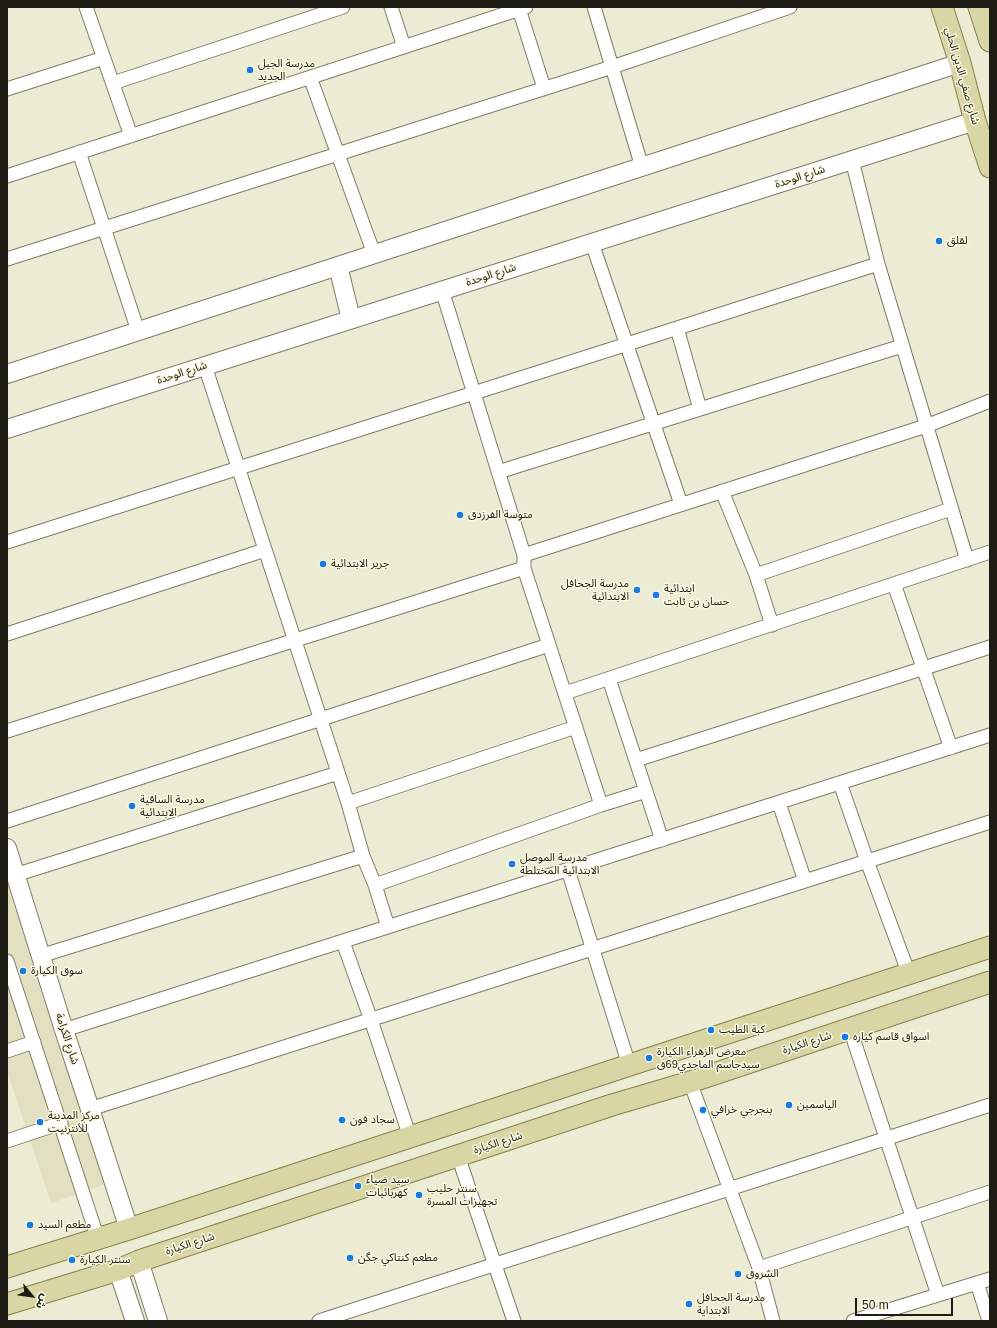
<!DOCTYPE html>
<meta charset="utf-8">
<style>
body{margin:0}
#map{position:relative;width:997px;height:1328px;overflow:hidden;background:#ecebd3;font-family:Arial,"Noto Sans Arabic",sans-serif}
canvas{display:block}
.frame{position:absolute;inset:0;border:8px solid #1d1c14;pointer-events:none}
.north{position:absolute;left:12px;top:1276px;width:40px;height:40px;-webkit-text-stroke:3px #f9f8e0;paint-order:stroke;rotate:119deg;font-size:11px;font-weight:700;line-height:16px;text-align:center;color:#1d1c14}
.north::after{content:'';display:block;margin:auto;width:14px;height:18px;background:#1d1c14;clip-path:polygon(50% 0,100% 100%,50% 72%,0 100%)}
.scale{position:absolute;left:855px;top:1298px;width:98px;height:18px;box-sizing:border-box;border:2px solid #1d1c14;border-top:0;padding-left:5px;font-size:12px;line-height:14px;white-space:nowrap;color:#1d1c14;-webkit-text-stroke:3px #f9f8e0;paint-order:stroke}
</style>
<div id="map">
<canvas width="997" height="1328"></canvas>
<div class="frame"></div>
<div class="north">ش</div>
<div class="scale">50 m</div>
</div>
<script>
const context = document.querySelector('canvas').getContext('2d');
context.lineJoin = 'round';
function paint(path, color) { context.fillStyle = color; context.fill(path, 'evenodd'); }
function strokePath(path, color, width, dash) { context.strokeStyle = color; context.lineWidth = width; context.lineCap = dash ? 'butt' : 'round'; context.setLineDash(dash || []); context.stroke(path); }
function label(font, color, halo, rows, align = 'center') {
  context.font = font + ' Arial,"Noto Sans Arabic",sans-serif'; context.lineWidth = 3; context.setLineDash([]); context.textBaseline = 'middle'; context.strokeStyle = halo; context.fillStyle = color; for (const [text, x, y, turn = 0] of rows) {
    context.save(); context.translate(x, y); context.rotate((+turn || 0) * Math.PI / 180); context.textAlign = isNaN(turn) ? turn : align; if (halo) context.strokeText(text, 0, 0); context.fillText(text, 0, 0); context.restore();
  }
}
paint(new Path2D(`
 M7 872 109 1183 51 1203 7 1071Z`), '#e2e0c0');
const street = new Path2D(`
 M86 7 131 136
 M391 7 404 47
 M594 7 642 167
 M519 9 544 88
 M310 77 374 254
 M113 83 343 7
 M7 89 104 58
 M79 152 138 331
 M852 160 878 264 967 560
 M7 176 526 7
 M592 243 681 504
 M7 259 612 67 790 7
 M442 290 524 555V568L601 805
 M677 328 700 409
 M205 366 348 803 363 856 375 885 388 927
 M498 472 902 346
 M722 491 756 575 772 625
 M7 542 878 264
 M524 555 926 426 990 401
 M756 575 951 509
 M894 584 951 748
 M7 634 265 550
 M609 679 662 840
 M565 693 990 552
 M7 731 524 568
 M636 760 990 647
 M840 783 867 861 909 974
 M348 803 576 727
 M779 803 805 881
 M7 821 549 645
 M568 870 629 1065
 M15 875 338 773
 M375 885 601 805 646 791
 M343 942 371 1020 410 1137
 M40 956 363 856
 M7 961 98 1239
 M850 1029 938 1295
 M64 1030 990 735
 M7 1051 34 1042
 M690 1082 759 1268 773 1321
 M90 1109 990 822
 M7 1141 61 1123
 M458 1156 514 1321
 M759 1268 990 1192
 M977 1283 989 1321
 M319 1321 990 1105
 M853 1321 990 1279`);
const secondary = new Path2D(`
 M338 266 351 319
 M7 374 960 63
 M7 429 975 121
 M7 848 64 1030 90 1109 129 1229
 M139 1261 158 1321
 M118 1270 135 1321`);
const primary = new Path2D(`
 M942 7 960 63 975 121 990 167
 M979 7 990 41
 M7 1267 129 1229 990 947
 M7 1304 118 1270 139 1261 612 1105 690 1082 990 982`);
strokePath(street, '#7e7d67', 15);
strokePath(secondary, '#7e7d67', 20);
strokePath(primary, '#86824b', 23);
strokePath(street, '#fff', 13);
strokePath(secondary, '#fff', 18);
strokePath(primary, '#d9d5a5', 21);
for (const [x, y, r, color] of [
 [250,70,4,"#157be3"],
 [939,241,4,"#157be3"],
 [460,515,4,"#157be3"],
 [323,564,4,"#157be3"],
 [637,590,4,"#157be3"],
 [656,595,4,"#157be3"],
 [132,806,4,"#157be3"],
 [512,864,4,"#157be3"],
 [23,971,4,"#157be3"],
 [711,1030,4,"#157be3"],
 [845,1037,4,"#157be3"],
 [649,1058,4,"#157be3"],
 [789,1105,4,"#157be3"],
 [703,1110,4,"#157be3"],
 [342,1120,4,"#157be3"],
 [40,1122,4,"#157be3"],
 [358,1186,4,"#157be3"],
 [419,1195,4,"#157be3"],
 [30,1225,4,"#157be3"],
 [350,1258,4,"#157be3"],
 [72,1260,4,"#157be3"],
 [738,1274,4,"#157be3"],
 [689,1304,4,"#157be3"]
]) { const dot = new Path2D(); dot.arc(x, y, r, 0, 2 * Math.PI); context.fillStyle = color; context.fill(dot); strokePath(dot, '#f9f8e0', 1.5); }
label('11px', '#1d1c14', '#f9f8e0', [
 ["مدرسة الجيل",258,64],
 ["الجديد",258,77],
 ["لقلق",947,241],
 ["متوسة الفرزدق",468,515],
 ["جرير الابتدائية",331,564],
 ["مدرسة الجحافل",629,584,"right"],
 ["الابتدائية",629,597,"right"],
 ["ابتدائية",664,589],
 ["حسان بن ثابت",664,602],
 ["مدرسة الساقية",140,800],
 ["الابتدائية",140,813],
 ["مدرسة الموصل",520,858],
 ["الابتدائية المختلطة",520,871],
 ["سوق الكيارة",31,971],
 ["كبة الطيب",719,1030],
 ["اسواق قاسم كياره",853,1037],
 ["معرض الزهراء الكيارة",657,1052],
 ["سيدجاسم الماجدي69ق",657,1065],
 ["الياسمين",797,1105],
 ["بنجرجي خرافي",711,1110],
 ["مركز المدينة",48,1116],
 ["للأنترنيت",48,1129],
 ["سجاد فون",350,1120],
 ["سيد ضياء",366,1180],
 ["كهربائيات",366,1193],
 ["سنتر حليب",427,1189],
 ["تجهيزات المسرة",427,1202],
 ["مطعم السيد",38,1225],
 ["مطعم كنتاكي جگن",358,1258],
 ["سنتر الكيارة",80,1260],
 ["الشروق",746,1274],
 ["مدرسة الجحافل",697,1298],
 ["الابتداية",697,1311]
], 'left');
label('11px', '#1d1c14', '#f9f8e0', [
 ["شارع صفي الدين الحلي",962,76,74],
 ["شارع الوحدة",800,177,-18],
 ["شارع الوحدة",491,275,-18],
 ["شارع الوحدة",182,373,-18],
 ["شارع الكرامة",67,1039,72],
 ["شارع الكيارة",807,1043,-18],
 ["شارع الكيارة",498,1143,-18],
 ["شارع الكيارة",190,1244,-18]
]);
</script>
